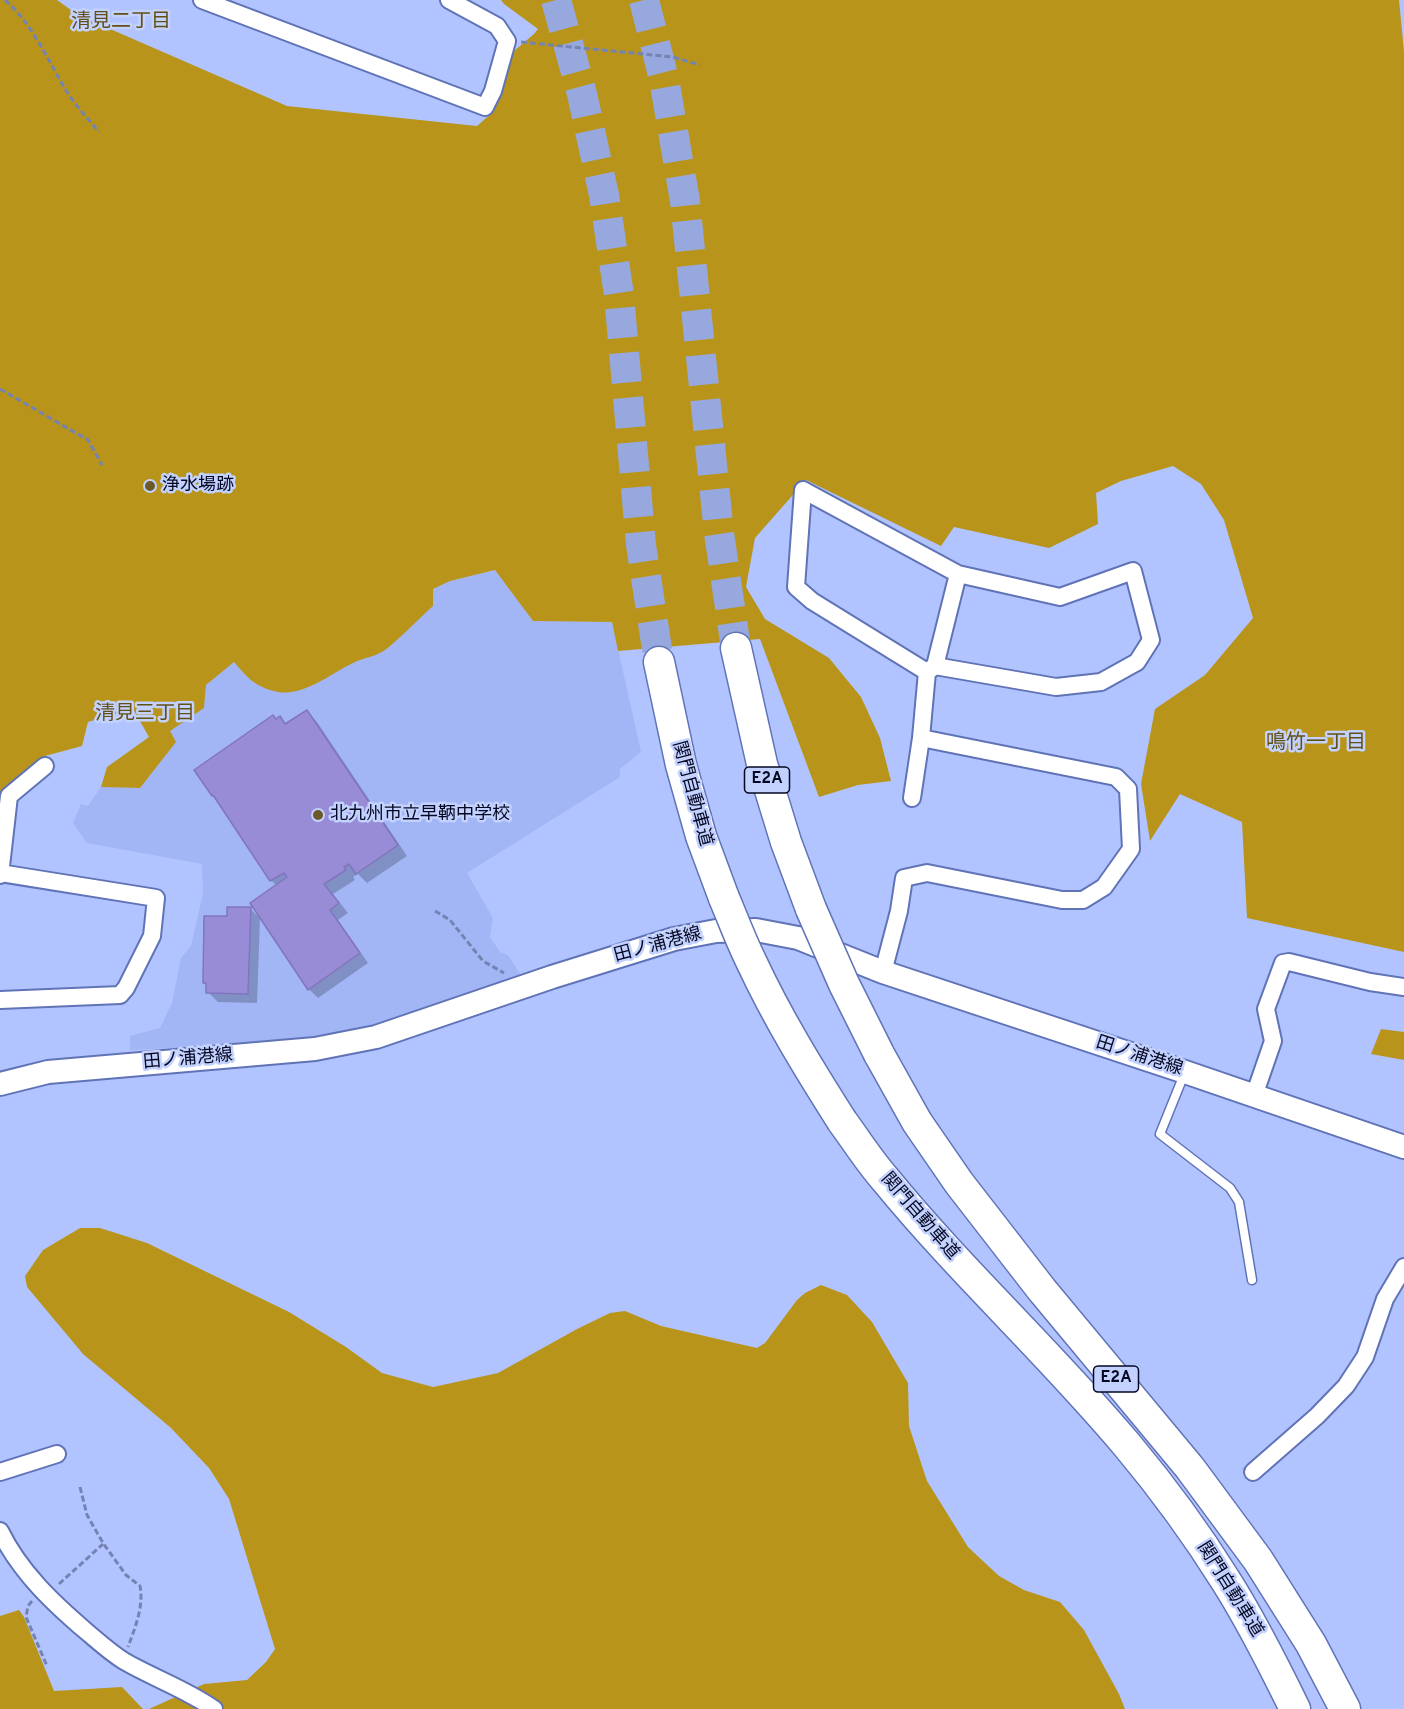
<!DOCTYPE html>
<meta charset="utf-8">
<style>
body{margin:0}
canvas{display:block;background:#b1c4ff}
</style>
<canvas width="1404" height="1709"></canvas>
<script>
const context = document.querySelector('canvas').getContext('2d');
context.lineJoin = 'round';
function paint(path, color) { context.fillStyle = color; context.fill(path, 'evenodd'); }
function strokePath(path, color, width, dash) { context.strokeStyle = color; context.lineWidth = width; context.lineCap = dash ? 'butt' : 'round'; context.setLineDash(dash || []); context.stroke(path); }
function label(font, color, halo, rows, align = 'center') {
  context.font = font + ' Overpass,"Noto Sans JP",sans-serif'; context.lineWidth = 5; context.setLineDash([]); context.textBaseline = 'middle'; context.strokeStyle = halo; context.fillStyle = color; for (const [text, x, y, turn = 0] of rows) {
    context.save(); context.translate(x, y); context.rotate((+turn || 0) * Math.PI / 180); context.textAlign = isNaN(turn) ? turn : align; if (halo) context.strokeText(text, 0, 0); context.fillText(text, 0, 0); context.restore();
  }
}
paint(new Path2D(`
 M496 570 533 621 612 622 641 752 620 769V777L467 873 493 918 490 937 500 952 508 955 522 977 378 1027 330 1037 235 1045 130 1050V1036L160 1028 172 1003 181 958 191 946 203 893 202 864 87 843 73 823 81 804 88 806 101 787 140 788 169 731 204 708 206 685 234 661 245 675 300 690 354 662 383 651 433 589 450 581Z`), '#a2b5f5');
paint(new Path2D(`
 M0 0H57L78 15 287 106 477 126 494 111 514 51 534 34 538 29 504 4 501 0H1399L1404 52V952L1247 918 1242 822 1180 794 1150 841 1141 784 1155 709 1205 675 1253 618 1224 520 1201 484 1173 466 1121 481 1096 493 1098 524 1049 548 954 527 941 546 806 480 755 538 746 587 765 619 829 658 861 697 880 738 891 781 858 785 819 797 760 639 618 651 612 622 533 621 495 570 450 581 433 589V606C417 620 402 637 385 650 377 656 364 658 355 662 331 673 302 699 274 691 254 686 246 676 234 662L206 685 204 708 170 731 176 742 140 788 101 787 107 767 149 737 133 709 88 722 82 746 45 756 0 798Z
 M1381 1029 1404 1032V1060L1371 1054Z
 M80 1228H100L147 1243 289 1312 346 1347 382 1373 433 1387 498 1373 577 1329 610 1313 625 1311 661 1326 757 1348 765 1343 797 1300 805 1293 821 1285 847 1295 872 1322 908 1383 909 1426 927 1481 968 1547 999 1576 1024 1590 1060 1602 1084 1630 1119 1694 1125 1709H149L204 1684 247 1680 266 1662 275 1649 229 1499 209 1468 171 1428 83 1354 27 1287 25 1276 43 1250Z
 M19 1610 24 1617 54 1691 122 1687 143 1709H0V1616Z`), '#b8951a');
paint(new Path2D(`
 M307 712 317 722 407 856 367 883 358 874 353 877 355 880 333 894 348 913 338 920 368 963 318 998 309 989 277 886 271 880 219 801 213 795 276 720 280 718 287 725Z
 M250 909 260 918 257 1003 218 1002 208 992V986L204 983 228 918Z`), '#0003');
const building = new Path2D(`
 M307 710 398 845 356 874 349 864 344 867 346 870 324 884 339 903 330 910 360 953 308 990 250 903 287 877 284 873 270 881 213 795 212 796 194 770 273 715 276 719 280 716 285 724Z
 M227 907H251L248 994 206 993V983H203L204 916H227Z`);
paint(building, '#988cd6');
strokePath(building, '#8175bd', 1.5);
strokePath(new Path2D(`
 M556 0 582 94 604 195 619 295 641 545 659 662
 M644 0 664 79 685 201 719 533 736 648`), '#97a8de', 30, [30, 15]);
const service = new Path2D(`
 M1185 1072 1160 1134 1230 1188 1239 1202 1252 1280`);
const minor = new Path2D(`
 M202 0 485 107 493 91 507 41 497 26 449 0
 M927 672 812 601 796 587 803 490 958 574 1060 597 1133 571 1151 640 1137 662 1101 682 1056 687 935 666
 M912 798 921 738 927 672 935 666 958 574
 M0 875 9 796 45 766
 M883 972 899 911 904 878 927 873 1062 900H1083L1104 887 1131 849 1128 789 1116 777 921 738
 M0 1000 120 995 126 988 152 936 156 898 0 873
 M1254 1096 1273 1041 1266 1009 1283 963 1289 962 1370 982 1404 987
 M0 1472 57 1454
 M1253 1472 1317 1416 1346 1386 1365 1357 1385 1299 1404 1267
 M0 1531C20 1572 53 1603 87 1632 99 1642 111 1653 124 1661 153 1678 186 1689 214 1709`);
const secondary = new Path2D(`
 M0 1084 48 1072 315 1049 376 1037 552 977 674 939 716 931 756 930 798 938 883 972 1185 1072 1404 1147`);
const motorway = new Path2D(`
 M736 648 762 764 786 842 811 909
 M659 662 681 765 701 836 724 898
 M879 1054 917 1122 959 1183 1042 1290 1190 1468 1258 1560 1311 1644 1345 1709
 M842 1121C856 1140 869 1161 885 1179 961 1272 1050 1353 1127 1445 1163 1488 1196 1533 1226 1581 1252 1622 1274 1666 1295 1709`);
strokePath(service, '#6073b7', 11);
strokePath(minor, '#6073b7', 20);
strokePath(secondary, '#6073b7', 26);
strokePath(motorway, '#6073b7', 33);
strokePath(new Path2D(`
 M5 0C33 24 48 61 67 92 77 107 88 119 99 132
 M521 42 673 57 700 65
 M0 389 88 440 102 465
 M435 911 450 920 483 961 504 973
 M80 1487 87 1515 103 1543 126 1575 140 1586C144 1606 135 1628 128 1647
 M59 1584 103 1544
 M32 1601 28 1606 26 1617 47 1666`), '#7583b2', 3, [6, 3]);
strokePath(service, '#fff', 8);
strokePath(minor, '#fff', 16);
strokePath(secondary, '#fff', 22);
strokePath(motorway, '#fff', 30);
const motorwayBridge = new Path2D(`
 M724 898C733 919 741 941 751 961 777 1017 809 1069 842 1121
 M811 909 844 984 879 1054`);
strokePath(motorwayBridge, '#6073b7', 33, []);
strokePath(motorwayBridge, '#fff', 30);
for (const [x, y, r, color] of [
 [150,486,6,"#6b5a28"],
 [318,815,6,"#6b5a28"]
]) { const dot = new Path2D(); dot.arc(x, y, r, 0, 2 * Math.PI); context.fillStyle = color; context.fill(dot); strokePath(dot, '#c3d1fe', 2); }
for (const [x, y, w] of [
 [767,780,45],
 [1116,1379,45]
]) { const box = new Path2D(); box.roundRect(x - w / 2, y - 13, w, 26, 4.5); context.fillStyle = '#c3d1fe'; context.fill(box); strokePath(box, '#050822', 1.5); }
label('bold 16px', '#050822', null, [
 ["E2A",767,780],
 ["E2A",1116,1379]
]);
label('18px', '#050822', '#c3d1fe', [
 ["浄水場跡",162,486],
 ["北九州市立早鞆中学校",330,815]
], 'left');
label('18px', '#050822', '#c3d1fe', [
 ["関門自動車道",691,794,75],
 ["田ノ浦港線",658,946,-15],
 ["田ノ浦港線",1139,1057,18],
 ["田ノ浦港線",188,1060,-5],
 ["関門自動車道",919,1217,49],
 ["関門自動車道",1229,1590,58]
]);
label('20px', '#635014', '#c3d1fe', [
 ["清見二丁目",121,23],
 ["清見三丁目",145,715],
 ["鳴竹一丁目",1316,744]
]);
</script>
